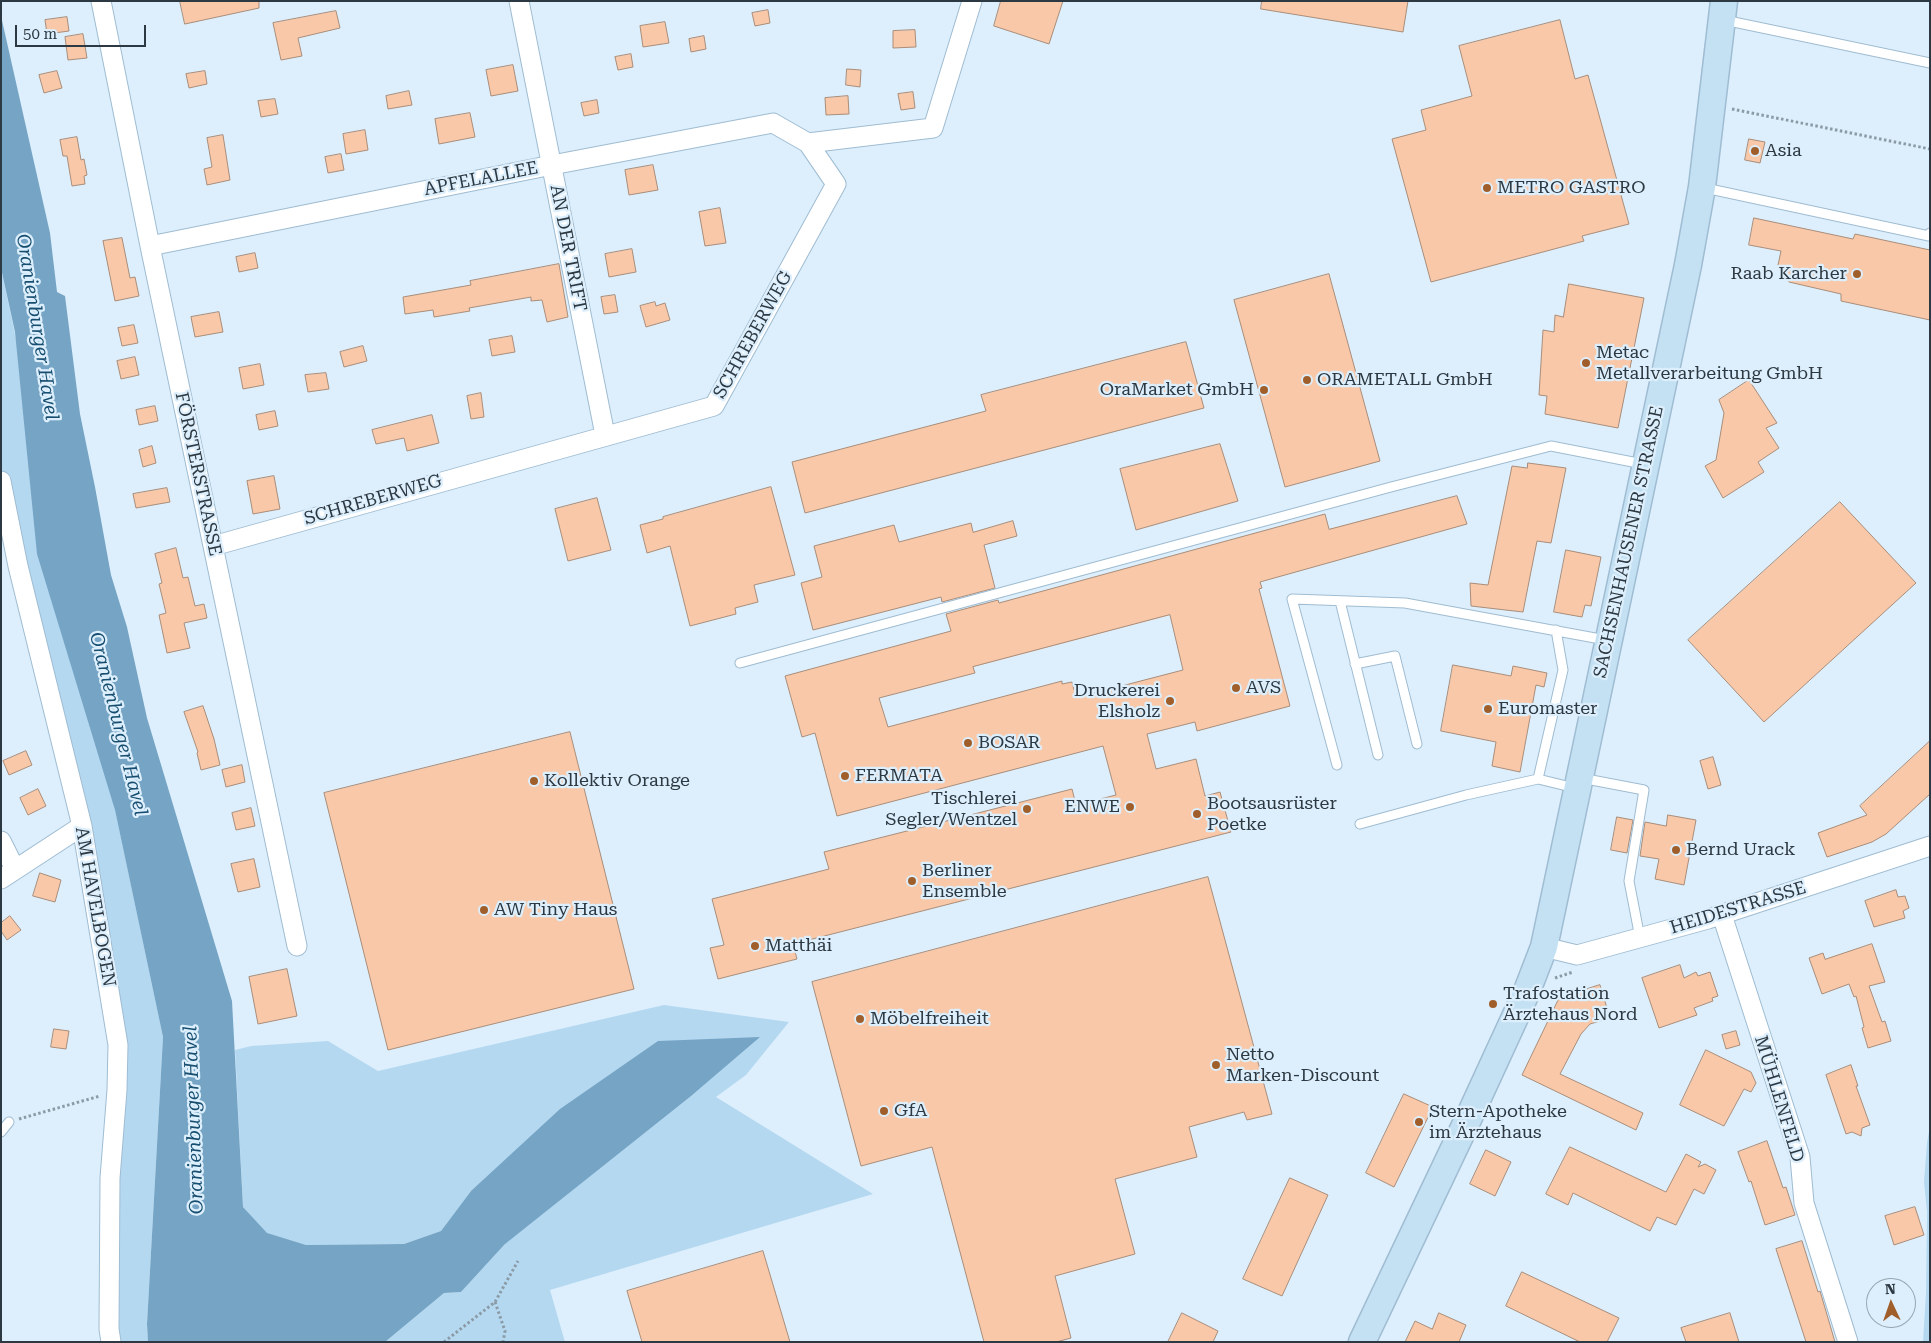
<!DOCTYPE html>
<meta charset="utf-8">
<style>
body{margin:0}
#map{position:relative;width:1931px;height:1343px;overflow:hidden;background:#ddeffc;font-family:"Roboto Serif",serif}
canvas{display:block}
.frame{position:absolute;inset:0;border:2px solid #2d3942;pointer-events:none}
.north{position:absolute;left:1866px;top:1278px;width:50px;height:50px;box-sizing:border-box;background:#ddeffc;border:1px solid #97a6b2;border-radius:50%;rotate:357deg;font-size:14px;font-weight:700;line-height:20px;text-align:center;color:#2d3942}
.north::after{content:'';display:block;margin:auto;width:18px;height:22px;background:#a05e2b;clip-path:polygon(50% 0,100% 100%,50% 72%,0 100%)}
.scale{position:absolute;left:15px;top:25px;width:131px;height:22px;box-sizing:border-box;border:2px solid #2d3942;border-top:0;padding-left:6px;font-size:15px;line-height:18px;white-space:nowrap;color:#2d3942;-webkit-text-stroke:4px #ddeffc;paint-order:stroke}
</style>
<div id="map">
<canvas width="1931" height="1343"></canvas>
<div class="frame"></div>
<div class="north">N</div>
<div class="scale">50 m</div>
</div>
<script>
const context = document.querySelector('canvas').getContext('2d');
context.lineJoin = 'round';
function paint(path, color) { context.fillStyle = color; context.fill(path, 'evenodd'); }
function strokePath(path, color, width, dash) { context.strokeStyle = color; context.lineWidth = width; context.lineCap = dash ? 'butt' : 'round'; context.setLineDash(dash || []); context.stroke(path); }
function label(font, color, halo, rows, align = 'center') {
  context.font = font + ' "Roboto Serif",serif'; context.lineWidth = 4.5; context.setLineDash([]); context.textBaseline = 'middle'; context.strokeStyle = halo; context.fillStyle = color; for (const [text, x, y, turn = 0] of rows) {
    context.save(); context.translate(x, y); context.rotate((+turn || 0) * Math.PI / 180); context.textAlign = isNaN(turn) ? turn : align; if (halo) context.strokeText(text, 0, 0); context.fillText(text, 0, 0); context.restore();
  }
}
paint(new Path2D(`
 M1 268 163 1037 147 1324 148 1342H111L118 1045 1 481Z
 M664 1005 789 1022 746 1075 716 1097 873 1194 550 1290 565 1342H385L444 1293 461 1292 505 1244 471 1191 441 1231 404 1244 306 1245 267 1234 243 1207 235 1050 251 1046 328 1041 378 1071Z
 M1930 1126V1342H1923L1926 1293 1927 1212 1924 1182 1927 1143Z`), '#b5d8f1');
paint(new Path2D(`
 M1 16 50 233 57 292 65 296 80 414 95 487 111 575 127 627 147 718 232 1001 243 1207 267 1233 306 1245 404 1244 441 1231 471 1191 560 1109 658 1041 760 1037 691 1096 505 1244 461 1292 444 1293 385 1342H148L147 1324 163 1037 115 810 37 554 15 332 1 268Z`), '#75a4c5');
const building = new Path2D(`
 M180 1H259V8L185 24Z
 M1001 1H1063L1049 44 994 26Z
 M1262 1H1408L1403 32 1261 9Z
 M768 10 770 23 755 26 752 13Z
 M336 11 340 28 298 38 302 56 281 60 273 23Z
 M67 17 69 31 47 34 45 20Z
 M1560 20 1575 79 1588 75 1629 224 1582 236 1584 241 1431 282 1392 139 1426 130 1421 110 1472 96 1459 46Z
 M665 22 669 43 643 47 640 26Z
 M915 30 916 47 893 48V31Z
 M83 34 87 58 68 60 65 37Z
 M704 36 706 49 691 52 689 39Z
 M631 54 633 67 618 70 615 57Z
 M513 65 518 91 491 96 486 70Z
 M847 69 861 70 860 87 846 85Z
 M57 71 62 88 44 93 39 75Z
 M205 71 207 84 189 88 186 74Z
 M409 91 412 105 388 109 386 96Z
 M913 92 915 108 901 110 898 94Z
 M848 96 849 114 826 115 825 98Z
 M275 99 278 114 261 117 258 101Z
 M597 100 599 113 584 116 581 103Z
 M470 113 475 137 439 144 435 119Z
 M365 130 368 150 346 154 343 134Z
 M223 135 230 180 207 185 204 169 212 167 207 138Z
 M77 137 81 160 84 159 87 175 84 176 85 184 72 186 67 156H63L60 140Z
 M1749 139 1765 142 1760 163 1745 160Z
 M341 154 344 170 328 173 325 157Z
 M653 165 658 190 629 195 625 170Z
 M720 208 726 243 705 246 699 212Z
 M1754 218 1853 239 1855 234 1930 250V320L1841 301V294L1789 282 1778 265 1781 251 1749 245Z
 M122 238 130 278 135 277 139 296 115 301 103 241Z
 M632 249 636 272 609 277 605 254Z
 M255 253 258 268 239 272 236 257Z
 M559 264 568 317 547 322 542 300 531 301V297L469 308 470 311 434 317 433 310 405 314 403 297 471 285 470 281Z
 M1329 274 1380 461 1285 487 1234 300Z
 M1569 284 1644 298 1618 428 1545 414 1547 396 1539 395 1543 330 1554 332 1555 315 1563 317Z
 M615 295 618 312 604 314 601 297Z
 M655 302 656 306 665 303 670 320 646 327 640 306Z
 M219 312 223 332 195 337 191 317Z
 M134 325 138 343 122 346 118 328Z
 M512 336 515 352 492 356 489 340Z
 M1186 342 1204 408 805 513 792 462 986 411 981 395Z
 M363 346 367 361 344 367 340 352Z
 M135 357 139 375 121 379 117 361Z
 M260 364 264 385 243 389 239 368Z
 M326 373 329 389 308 392 305 375Z
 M1749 380 1777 423 1766 428 1779 448 1758 462 1764 472 1723 498 1705 466 1716 460 1724 413 1719 400Z
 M481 393 484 417 471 419 467 396Z
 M155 406 158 421 139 425 136 410Z
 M275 411 278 426 259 430 256 415Z
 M432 415 439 443 407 451 404 438 376 444 372 430Z
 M1220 444 1238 501 1136 530 1120 469Z
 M152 446 156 463 143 467 139 450Z
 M1528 463 1566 468 1551 543 1537 541 1523 612 1471 606 1470 583 1488 585 1512 466 1527 468Z
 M274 476 280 509 253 514 247 481Z
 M771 487 795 575 754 585 758 602 735 608 736 614 690 626 670 546 647 553 640 525 663 519V517Z
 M167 488 170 502 136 508 133 494Z
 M1457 496 1467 524 1260 582 1262 588 1259 589 1290 706 1197 731 1195 722 1147 734 1156 769 1196 759 1205 796 1220 792 1231 832 793 944 797 959 718 979 710 948 724 945 712 899 829 869 824 852 978 813 1072 789 1076 805 1116 795 1103 746 837 816 815 733 802 737 785 676 951 631 946 614 998 600 999 603 1325 514 1329 529ZM1170 615 1183 670 1079 697 1077 689 1074 690 1072 682 1062 684V681L888 727 879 698 975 673 973 667Z
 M597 498 611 550 568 561 555 509Z
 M1840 502 1916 583 1764 722 1688 640Z
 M1013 521 1017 536 984 545 995 588 942 602 941 597 813 630 801 583 822 577 814 546 894 525 899 542 971 523 973 532Z
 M176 548 183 578 188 577 195 606 204 604 207 618 184 623 190 648 167 653 159 615 166 613 159 584 162 583 155 554Z
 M1566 550 1601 557 1591 606 1585 605 1582 617 1554 612Z
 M1453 665 1511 676 1513 666 1547 673 1544 687 1536 685 1520 772 1492 766 1496 742 1441 731Z
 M203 706 214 739 220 765 201 770 197 753 198 752 184 712Z
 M570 732 634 989 388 1050 324 793Z
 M1930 741V794L1886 834 1872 842 1827 857 1818 833 1867 815 1860 806Z
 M26 751 32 765 9 775 3 761Z
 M1713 757 1721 785 1708 789 1700 761Z
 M242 765 245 782 226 787 222 770Z
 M38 789 46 806 28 815 20 798Z
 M251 808 255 826 236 830 232 813Z
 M1668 815 1696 820 1684 885 1655 879 1659 859 1640 856 1645 822 1666 826Z
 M1617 817 1633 820 1627 853 1611 850Z
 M254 859 260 887 238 892 231 864Z
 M40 873 61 880 55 902 33 896Z
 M1208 877 1272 1114 1247 1120 1244 1112 1189 1127 1197 1157 1115 1179 1135 1254 1055 1276 1071 1338 1056 1342H984L932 1147 861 1166 812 982Z
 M1896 890 1898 897 1905 896 1909 908 1903 911 1905 918 1874 927 1865 901Z
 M10 916 21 930 7 940 1 931V923Z
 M1872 944 1885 982 1869 986 1882 1022 1885 1021 1891 1041 1868 1048 1862 1028 1864 1027 1856 996 1854 997 1849 984 1822 994 1809 958 1823 953 1825 959Z
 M1680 965 1684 978 1696 972 1698 976 1710 972 1718 996 1712 998 1713 1001 1694 1008 1697 1015 1659 1028 1642 978Z
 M287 969 297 1016 258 1024 249 977Z
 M1600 985 1610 1018 1590 1024 1581 1034 1560 1074 1643 1113 1636 1130 1522 1075 1559 998Z
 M54 1029 69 1031 66 1049 51 1047Z
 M1736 1031 1740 1045 1726 1049 1722 1035Z
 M1706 1050 1751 1072 1756 1083 1751 1092 1744 1089 1724 1126 1680 1105Z
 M1851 1065 1858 1086H1856L1870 1125 1862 1128 1861 1136 1852 1132 1846 1134 1826 1075Z
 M1404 1094 1433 1107 1394 1187 1366 1173Z
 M1767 1141 1783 1188 1786 1187 1795 1215 1765 1225 1751 1181 1749 1182 1738 1152Z
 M1570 1147 1666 1192 1686 1154 1701 1162 1698 1167 1705 1164 1716 1170 1704 1194 1694 1189 1676 1225 1657 1217 1650 1231 1573 1193 1568 1205 1546 1194Z
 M1486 1150 1511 1162 1495 1196 1470 1184Z
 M1290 1178 1328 1195 1282 1296 1243 1279Z
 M1915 1207 1924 1235 1894 1245 1885 1216Z
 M1802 1241 1818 1292 1820 1291 1835 1342H1806L1776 1249Z
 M763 1251 790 1342H642L627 1291Z
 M1522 1272 1619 1318 1607 1342H1580L1506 1306Z
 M1182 1313 1218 1331 1213 1342H1168Z
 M1439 1313 1466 1325 1459 1342H1405L1415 1321 1432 1329Z
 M1730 1313 1739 1342H1686L1681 1328Z`);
paint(building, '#f8c8a8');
strokePath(building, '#a98d7a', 1);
const lane = new Path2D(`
 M1724 20 1930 63
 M1705 188 1929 236 1930 233
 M1340 601 1378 755
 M740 663 1391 487 1551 446 1643 464
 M1355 664 1395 656 1417 744
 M1337 765 1292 599 1405 603 1606 640
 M1581 778 1644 790 1629 881 1640 938
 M1538 779 1563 670 1556 630
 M1360 824 1466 795 1538 779 1575 788
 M1 1132 9 1122`);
const street = new Path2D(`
 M101 1 150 246 297 946
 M519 1 605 435
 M150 246 552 165 773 123 808 143
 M1 481 18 566 82 826 118 1045 117 1090 110 1178 109 1329 111 1342
 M213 546 714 406 836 184 808 143 933 128 972 1
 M1 841 15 869
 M1 879 82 826
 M1722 915 1800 1157 1804 1203 1848 1342
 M1544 947 1577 955 1708 919 1930 846`);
const secondary = new Path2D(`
 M1362 1342 1470 1115 1527 991 1544 947 1688 265 1702 187 1724 1`);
strokePath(lane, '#9fbcd2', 11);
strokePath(street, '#9fbcd2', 21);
strokePath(secondary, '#9fbcd2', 29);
strokePath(new Path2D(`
 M1732 109 1930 149
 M1555 978 1573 972
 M19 1119 100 1096
 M495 1302 505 1331 503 1342
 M444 1342 495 1302 518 1261`), '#8b9ba6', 3, [2.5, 2.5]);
strokePath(lane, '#fff', 9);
strokePath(street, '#fff', 19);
strokePath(secondary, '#c4e1f3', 26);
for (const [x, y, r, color] of [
 [1755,151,5,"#a05e2b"],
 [1487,188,5,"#a05e2b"],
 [1857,274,5,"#a05e2b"],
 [1586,363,5,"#a05e2b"],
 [1307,380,5,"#a05e2b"],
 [1264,390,5,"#a05e2b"],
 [1236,688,5,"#a05e2b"],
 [1170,701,5,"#a05e2b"],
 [1488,709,5,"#a05e2b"],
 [968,743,5,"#a05e2b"],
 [845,776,5,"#a05e2b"],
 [534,781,5,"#a05e2b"],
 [1130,807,5,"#a05e2b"],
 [1027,809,5,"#a05e2b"],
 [1197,814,5,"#a05e2b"],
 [1676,850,5,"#a05e2b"],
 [912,881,5,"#a05e2b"],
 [484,910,5,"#a05e2b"],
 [755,946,5,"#a05e2b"],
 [1493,1004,5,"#a05e2b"],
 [860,1019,5,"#a05e2b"],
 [1216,1065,5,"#a05e2b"],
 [884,1111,5,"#a05e2b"],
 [1419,1122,5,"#a05e2b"]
]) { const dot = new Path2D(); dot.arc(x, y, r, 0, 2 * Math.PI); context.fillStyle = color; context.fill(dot); strokePath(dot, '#ddeffc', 2); }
label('18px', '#2d3942', '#ddeffc', [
 ["Asia",1765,151],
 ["METRO GASTRO",1497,188],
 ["Raab Karcher",1847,274,"right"],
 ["Metac",1596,353],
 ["Metallverarbeitung GmbH",1596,374],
 ["ORAMETALL GmbH",1317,380],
 ["OraMarket GmbH",1254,390,"right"],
 ["AVS",1246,688],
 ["Druckerei",1160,691,"right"],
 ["Elsholz",1160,712,"right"],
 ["Euromaster",1498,709],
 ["BOSAR",978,743],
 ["FERMATA",855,776],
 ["Kollektiv Orange",544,781],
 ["Tischlerei",1017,799,"right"],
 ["Segler/Wentzel",1017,820,"right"],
 ["Bootsausrüster",1207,804],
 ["Poetke",1207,825],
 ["ENWE",1120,807,"right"],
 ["Bernd Urack",1686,850],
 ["Berliner",922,871],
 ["Ensemble",922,892],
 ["AW Tiny Haus",494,910],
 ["Matthäi",765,946],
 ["Trafostation",1503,994],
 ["Ärztehaus Nord",1503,1015],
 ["Möbelfreiheit",870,1019],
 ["Netto",1226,1055],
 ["Marken-Discount",1226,1076],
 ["GfA",894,1111],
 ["Stern-Apotheke",1429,1112],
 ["im Ärztehaus",1429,1133]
], 'left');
label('18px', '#2d3942', '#ddeffc', [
 ["APFELALLEE",481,179,-11],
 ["AN DER TRIFT",568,248,79],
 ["SCHREBERWEG",753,335,-61],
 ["FÖRSTERSTRASSE",198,474,78],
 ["SCHREBERWEG",373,500,-16],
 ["SACHSENHAUSENER STRASSE",1629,542,-78],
 ["AM HAVELBOGEN",95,907,80],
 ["HEIDESTRASSE",1738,908,-17],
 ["MÜHLENFELD",1779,1099,73]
]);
label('italic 19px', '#174e70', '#ddeffc', [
 ["Oranienburger Havel",37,327,81],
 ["Oranienburger Havel",118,724,76],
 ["Oranienburger Havel",194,1120,-92]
]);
</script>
